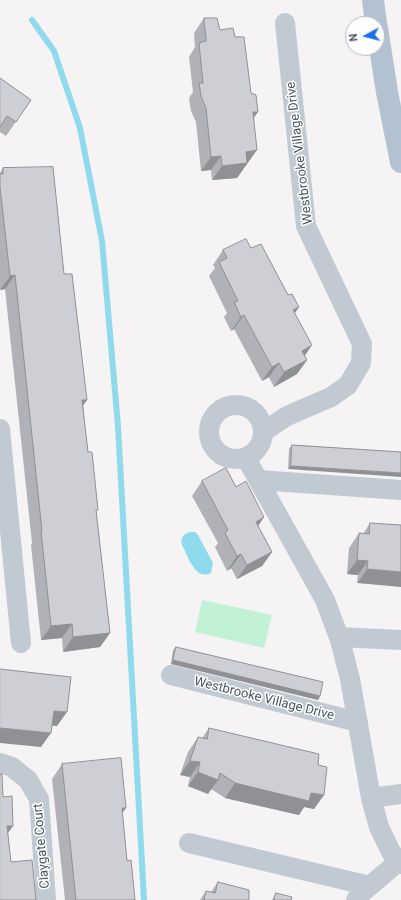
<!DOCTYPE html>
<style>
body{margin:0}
#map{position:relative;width:401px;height:900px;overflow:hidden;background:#f5f3f3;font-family:Roboto,sans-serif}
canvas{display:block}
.north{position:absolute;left:345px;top:16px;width:40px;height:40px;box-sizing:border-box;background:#fff;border:1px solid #b7bbc0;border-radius:50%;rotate:263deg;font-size:11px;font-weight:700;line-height:16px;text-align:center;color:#4a5661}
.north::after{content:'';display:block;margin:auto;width:14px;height:18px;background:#1a73e8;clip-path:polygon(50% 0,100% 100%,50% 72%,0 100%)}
</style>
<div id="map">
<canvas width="401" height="900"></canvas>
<div class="north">N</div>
</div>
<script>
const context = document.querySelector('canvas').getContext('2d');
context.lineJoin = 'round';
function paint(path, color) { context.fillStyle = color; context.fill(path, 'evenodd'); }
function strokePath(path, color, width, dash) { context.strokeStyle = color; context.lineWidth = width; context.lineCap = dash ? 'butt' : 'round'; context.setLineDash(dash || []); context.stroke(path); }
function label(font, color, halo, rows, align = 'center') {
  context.font = font + ' Roboto,sans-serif'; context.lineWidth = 3; context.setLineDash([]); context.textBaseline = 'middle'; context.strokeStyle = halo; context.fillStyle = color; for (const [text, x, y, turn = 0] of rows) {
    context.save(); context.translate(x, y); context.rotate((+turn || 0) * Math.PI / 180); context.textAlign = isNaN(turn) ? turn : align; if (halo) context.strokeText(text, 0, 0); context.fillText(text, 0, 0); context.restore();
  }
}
paint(new Path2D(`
 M202 600 272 615 264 648 195 632Z`), '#c3f1d5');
paint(new Path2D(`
 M190 532H195L198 535 213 563 211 573C195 581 188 556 182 545 180 538 183 534 190 532Z`), '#90daee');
strokePath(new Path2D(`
 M32 20 54 51 80 128 102 241 118 426 144 900`), '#90daee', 6);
strokePath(new Path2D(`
 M209 432a27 27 0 1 1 54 0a27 27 0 1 1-54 0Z
 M0 429 21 643
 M263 432 287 416 331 397 348 385 361 363 362 344 306 226 285 23
 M246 458 325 600 340 640 350 679 371 798 379 827 391 852 401 864
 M258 480 401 490
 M339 637 401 640
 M171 675 358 722
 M0 763 12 767 28 780 39 799 46 900
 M371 798 401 794
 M189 843 370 886
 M356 900 358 896 399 861`), '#c1cad2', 20);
strokePath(new Path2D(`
 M373 0 376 24
 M377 28 387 92 401 162`), '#b3c2d1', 22);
paint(new Path2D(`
 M204 18 220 30 254 118 247 165H246L237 178 212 180 211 170 201 171 196 122 191 111 189 98 193 92 189 57 195 47 194 33Z
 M0 78 31 100 6 136 0 132Z
 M3 168 64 274 83 406 88 452 96 513 110 633 100 647 63 652 62 638 41 640 31 545 32 543 5 289 0 290V173Z
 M251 248 288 295 299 307 295 313 305 356 307 360 297 374 274 387 269 377 262 381 234 329 231 331 224 317 227 313 209 276 215 268 213 265 223 250Z
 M292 445 401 452 288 469 289 449Z
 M202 481 236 487 264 517 258 526 272 552 262 566 237 579 231 568 227 571 215 547 218 543 192 496Z
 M370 523 401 525 357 583 358 575 347 574 349 548 359 533 363 534Z
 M176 647 320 696 318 700 171 664 173 650Z
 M209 728 314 809 304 807 299 815 225 798 211 789 208 794 188 786 190 777 180 775 188 752 198 737 202 738Z
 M62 764 122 814 127 861 135 900H65L52 779Z
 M218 882 249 900H200L206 891 211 892Z
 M276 893 291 900H272Z`), '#b0b2b7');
paint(new Path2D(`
 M253 112H258L248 126Z
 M257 150 237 178 212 180 222 166 246 152Z
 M221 156 211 170 201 171 211 157Z
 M15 275 5 289 0 290 10 276Z
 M299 307 289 321 293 310Z
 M244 315 234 329 231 331 241 317Z
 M312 345 302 360V351Z
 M307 360 297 374 274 387 284 372Z
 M279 363 269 377 262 381 272 367Z
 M82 400H87L77 414Z
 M291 466 401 473V477L288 469Z
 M264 517 254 532 256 522Z
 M272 552 262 566 237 579 247 565Z
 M241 554 231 568 227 571 237 556Z
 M357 560 368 561 358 575 347 574Z
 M367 569 401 572V587L357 583Z
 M72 624 62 638 41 640 51 626Z
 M110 633 100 647 63 652 73 637Z
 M173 660 320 696 318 700 171 664Z
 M54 711 67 712 57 726 44 725Z
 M0 728 51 733 41 747 0 743Z
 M190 761 200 762 190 777 180 775Z
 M198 772 218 780 208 794 188 786Z
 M235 783 311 793 324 795 314 809 304 807 299 815 225 798Z
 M122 808H126L116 822Z
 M7 826H13L3 840Z`), '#909195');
const building = new Path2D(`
 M204 18H217L220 30 233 28 235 37H244L251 93 256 95 258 112H253L257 150 246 152 247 163 222 166 221 156 211 157 206 108 201 96 199 83H203L199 43 206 41Z
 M0 78 31 100 16 122 7 116 0 127Z
 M53 167 64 274H72L87 400H82L88 452H92L98 510H96L110 633 73 637 72 624 51 626 41 531H42L15 275 10 276 0 187V174H3V168Z
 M246 239 251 248 261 244 288 295 292 294 299 307 293 310 312 345 302 351 307 360 284 372 279 363 272 367 244 315 241 317 234 302 238 301 219 262 227 258 223 250Z
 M292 445 401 452V473L291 466Z
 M226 468 236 487 246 481 264 517 256 522 272 552 247 565 241 554 237 556 225 533 228 530 202 481Z
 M370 523 401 525V572L367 569 368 561 357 560 359 533 369 534Z
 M176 647 323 682 320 696 173 660Z
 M0 669 71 677 67 712 54 711 51 733 0 728Z
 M209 728 319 754 318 765 327 767 324 795 311 793 309 801 235 783 220 773 218 780 198 772 200 762 190 761 198 737 207 739Z
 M121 758 126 808H122L127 861 131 860 135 900H76L62 764Z
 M0 774H2L3 797 12 796 13 826H7L11 862 32 860 36 900H0Z
 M218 882 249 890V900H204L206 891 215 893Z
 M276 893 292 897 291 900H274Z`);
paint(building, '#cdcfd5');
strokePath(building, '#909195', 1);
label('13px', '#4a5661', '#fff', [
 ["Westbrooke Village Drive",300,153,-97],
 ["Westbrooke Village Drive",264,699,14],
 ["Claygate Court",42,846,-95]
]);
</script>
